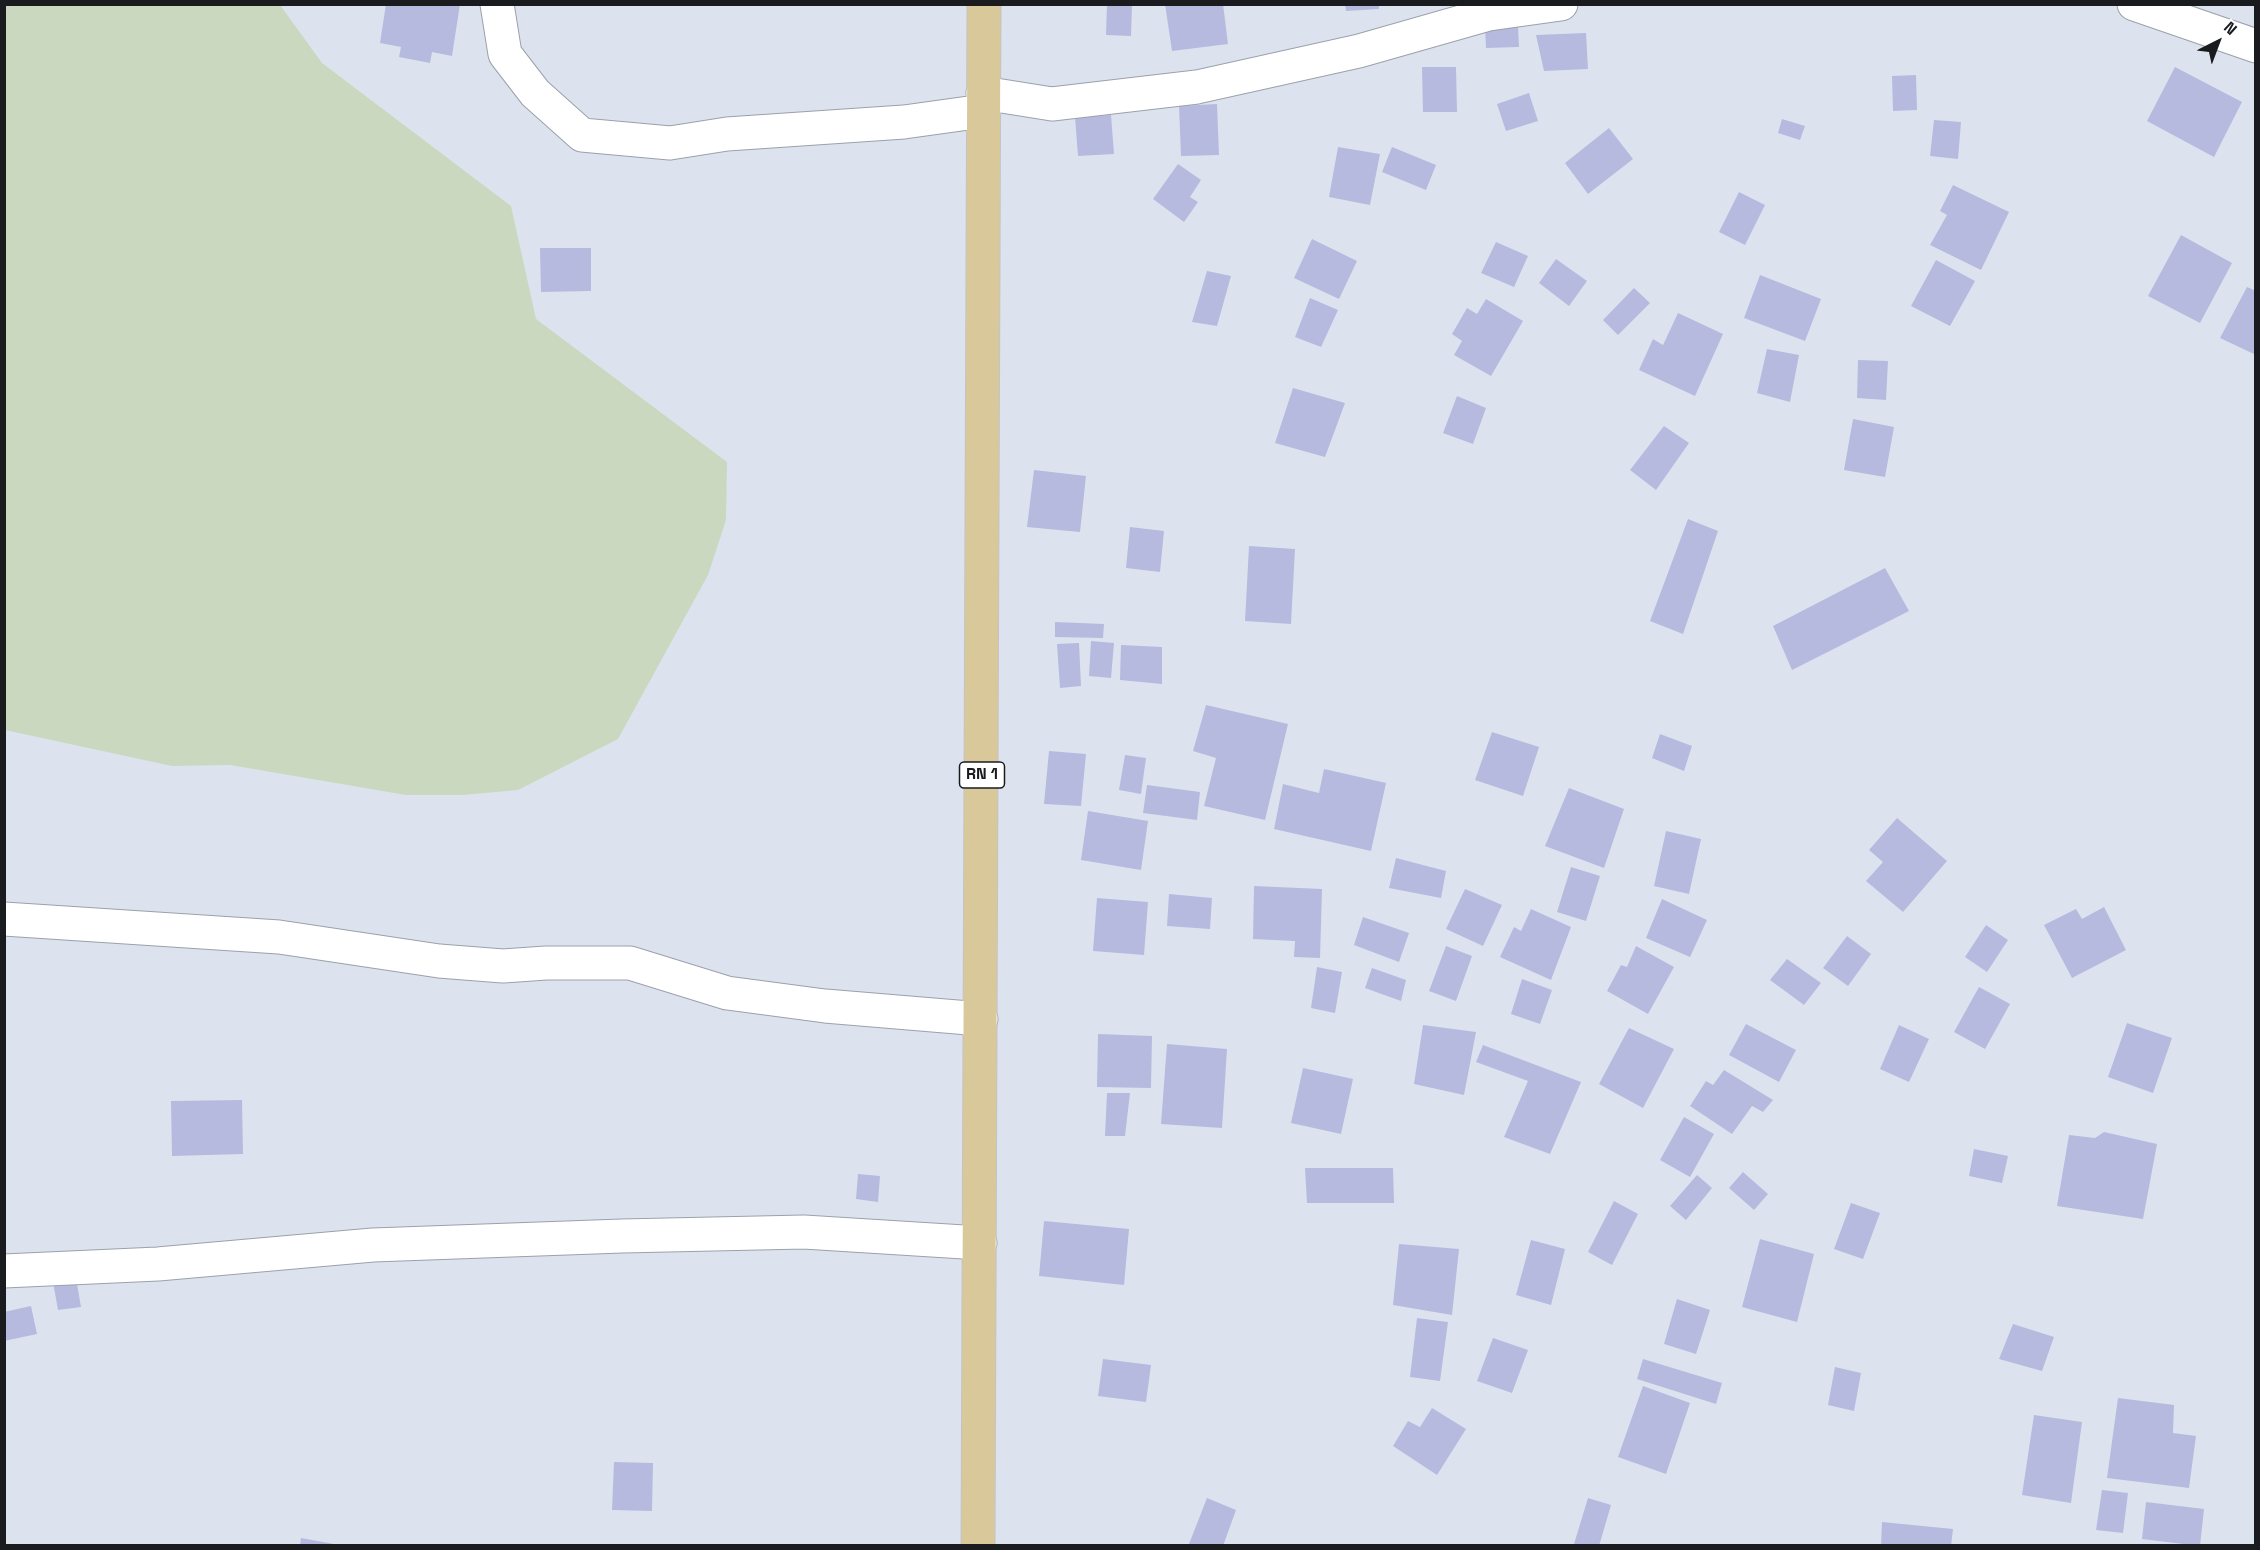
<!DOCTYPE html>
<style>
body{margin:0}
#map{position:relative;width:2260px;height:1550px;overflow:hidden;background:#dde3ee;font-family:"Space Grotesk",sans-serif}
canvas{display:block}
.frame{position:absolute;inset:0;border:6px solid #191b1f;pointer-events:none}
.north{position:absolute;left:2188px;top:12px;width:60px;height:60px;-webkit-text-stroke:4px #fff;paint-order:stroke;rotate:42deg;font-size:16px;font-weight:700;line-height:24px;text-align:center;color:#191b1f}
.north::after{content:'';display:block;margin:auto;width:21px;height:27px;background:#191b1f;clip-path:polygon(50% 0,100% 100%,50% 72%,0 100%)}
</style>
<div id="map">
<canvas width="2260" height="1550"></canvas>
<div class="frame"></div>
<div class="north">N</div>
</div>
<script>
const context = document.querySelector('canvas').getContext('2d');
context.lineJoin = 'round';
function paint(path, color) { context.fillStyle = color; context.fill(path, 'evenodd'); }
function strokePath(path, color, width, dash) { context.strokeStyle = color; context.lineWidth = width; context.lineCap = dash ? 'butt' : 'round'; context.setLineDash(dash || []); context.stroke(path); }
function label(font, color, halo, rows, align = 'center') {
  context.font = font + ' "Space Grotesk",sans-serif'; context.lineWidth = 4.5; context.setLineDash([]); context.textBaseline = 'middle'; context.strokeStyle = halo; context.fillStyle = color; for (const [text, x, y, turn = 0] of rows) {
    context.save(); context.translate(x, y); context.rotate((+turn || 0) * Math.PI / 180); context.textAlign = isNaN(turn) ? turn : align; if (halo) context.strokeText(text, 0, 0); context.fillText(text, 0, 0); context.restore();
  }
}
paint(new Path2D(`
 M5 4 280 5 322 63 511 206 536 319 727 462 726 520 708 575 618 739 518 790 462 795H406L230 765 172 766 5 730Z`), '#c9d8be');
paint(new Path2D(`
 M386 4H460L452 56 432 52 430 63 399 57 401 47 380 43Z
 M1107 4H1132L1131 36 1106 35Z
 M1165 4H1223L1228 44 1172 51Z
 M1345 4H1379V9L1346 11Z
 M1518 26 1519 47 1486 48 1485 27Z
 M1586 33 1588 69 1544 71 1536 35Z
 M1422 67H1456L1457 112H1423Z
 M2175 67 2242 102 2214 157 2147 121Z
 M1916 75 1917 110 1893 111 1892 76Z
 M1529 93 1538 121 1506 131 1497 104Z
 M1217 104 1219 155 1181 156 1179 106Z
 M1111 115 1114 154 1078 156 1075 117Z
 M1782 119 1805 126 1800 140 1778 133Z
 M1934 120 1961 122 1958 159 1930 156Z
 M1609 128 1633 159 1588 194 1565 163Z
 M1338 147 1380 154 1370 205 1329 197Z
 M1392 147 1436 165 1426 190 1382 172Z
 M1178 164 1201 180 1190 197 1198 202 1184 222 1153 199Z
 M1953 185 2009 212 1981 270 1930 245 1947 215 1940 211Z
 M1739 192 1765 205 1745 245 1719 232Z
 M2181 235 2232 263 2200 323 2148 296Z
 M1312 239 1357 261 1339 299 1294 278Z
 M1496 242 1528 256 1514 287 1481 273Z
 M540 248H591V291L541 292Z
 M1556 259 1587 281 1569 306 1539 283Z
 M1936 260 1975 281 1950 326 1911 306Z
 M1207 271 1231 276 1217 326 1192 322Z
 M1760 275 1821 299 1805 341 1744 318Z
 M2247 287 2256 291V355L2220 338Z
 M1634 288 1650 303 1618 335 1603 320Z
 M1310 298 1338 310 1321 347 1295 337Z
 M1486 299 1523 321 1491 376 1454 355 1462 341 1452 334 1467 308 1477 314Z
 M1678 313 1723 334 1695 396 1639 370 1653 339 1663 345Z
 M1767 349 1799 355 1790 402 1757 393Z
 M1858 360 1888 361 1886 400 1857 398Z
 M1293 388 1345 403 1325 457 1275 443Z
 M1457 396 1486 408 1473 444 1443 433Z
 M1853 419 1894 427 1885 477 1844 470Z
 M1664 426 1689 443 1656 490 1630 470Z
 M1034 470 1086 476 1080 532 1027 527Z
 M1688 519 1718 531 1683 634 1650 621Z
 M1130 527 1164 531 1160 572 1126 568Z
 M1249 546 1295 549 1291 624 1245 621Z
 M1885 568 1909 611 1792 670 1773 626Z
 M1055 622 1104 624 1103 638 1055 637Z
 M1091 641 1114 643 1111 678 1089 676Z
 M1079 643 1081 686 1060 688 1057 644Z
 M1121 645 1162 647V684L1120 680Z
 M1206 705 1288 724 1265 820 1204 806 1216 758 1193 751Z
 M1492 732 1539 747 1523 796 1475 780Z
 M1660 734 1692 746 1684 771 1652 758Z
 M1049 751 1086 754 1081 806 1044 804Z
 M1125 755 1146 758 1141 794 1119 790Z
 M1324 769 1386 783 1371 851 1274 829 1283 784 1319 793Z
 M1147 785 1200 792 1197 820 1143 813Z
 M1569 788 1624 809 1604 868 1545 846Z
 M1088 811 1148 821 1141 870 1081 860Z
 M1897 818 1947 861 1903 912 1866 881 1883 862 1869 850Z
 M1666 831 1701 839 1689 894 1654 886Z
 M1396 858 1446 871 1441 898 1389 888Z
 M1571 867 1600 876 1586 921 1557 912Z
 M1254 886 1322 889 1320 958 1294 957 1295 941 1253 939Z
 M1465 889 1502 905 1483 946 1446 929Z
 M1169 894 1212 898 1210 929 1167 926Z
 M1097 898 1148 902 1144 955 1093 951Z
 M1662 899 1707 920 1690 957 1646 938Z
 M2104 907 2126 950 2072 978 2044 925 2076 909 2082 919Z
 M1531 909 1571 927 1551 980 1500 957 1514 927 1521 931Z
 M1363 917 1409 933 1399 962 1354 945Z
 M1986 925 2008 940 1987 972 1965 957Z
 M1847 936 1871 954 1848 986 1823 968Z
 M1446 946 1472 956 1456 1001 1429 991Z
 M1636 946 1674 967 1648 1014 1607 991 1621 965 1627 967Z
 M1787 959 1821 983 1804 1005 1770 980Z
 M1317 967 1342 972 1335 1013 1311 1008Z
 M1372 968 1406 980 1401 1001 1365 988Z
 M1522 979 1552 990 1540 1024 1511 1014Z
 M1979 987 2010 1004 1985 1049 1954 1032Z
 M2127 1023 2172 1038 2153 1093 2108 1077Z
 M1746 1024 1796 1050 1779 1082 1729 1055Z
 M1423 1025 1476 1032 1464 1095 1414 1084Z
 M1899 1025 1929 1039 1909 1082 1880 1069Z
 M1629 1028 1674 1049 1643 1108 1599 1084Z
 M1098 1034 1152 1036 1151 1088 1097 1087Z
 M1167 1044 1227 1049 1222 1128 1161 1124Z
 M1483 1045 1581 1082 1550 1154 1504 1137 1528 1081 1476 1062Z
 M1303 1068 1353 1079 1341 1134 1291 1123Z
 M1724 1070 1773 1100 1763 1112 1752 1106 1732 1134 1690 1106 1706 1081 1713 1085Z
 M1107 1093H1130L1125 1136H1105Z
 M242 1100 243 1154 172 1156 171 1101Z
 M1684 1117 1714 1134 1690 1177 1660 1160Z
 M2104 1132 2157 1144 2143 1219 2057 1206 2069 1135 2095 1138Z
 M1974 1149 2008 1156 2002 1183 1969 1176Z
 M1305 1168H1393L1394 1203H1307Z
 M1743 1172 1768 1194 1754 1210 1729 1188Z
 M858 1174 880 1176 878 1202 856 1199Z
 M1697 1175 1712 1188 1686 1220 1670 1206Z
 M1614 1201 1638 1214 1612 1265 1588 1252Z
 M1851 1203 1880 1213 1863 1259 1834 1249Z
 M1044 1221 1129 1229 1124 1285 1039 1276Z
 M1760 1239 1814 1254 1797 1322 1742 1307Z
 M1531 1240 1565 1249 1551 1305 1516 1295Z
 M1399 1244 1459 1249 1452 1315 1393 1305Z
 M76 1278 81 1307 58 1310 53 1282Z
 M1677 1299 1710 1310 1696 1354 1664 1344Z
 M31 1306 37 1334 4 1341V1312Z
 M1417 1318 1448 1322 1440 1381 1410 1377Z
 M2013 1324 2054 1337 2042 1371 1999 1359Z
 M1493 1338 1528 1350 1512 1393 1477 1381Z
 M1103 1359 1151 1365 1146 1402 1098 1396Z
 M1643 1359 1722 1383 1716 1404 1637 1379Z
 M1835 1367 1861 1373 1854 1411 1828 1405Z
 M1643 1386 1690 1403 1666 1474 1618 1457Z
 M2118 1398 2174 1405 2173 1433 2196 1436 2189 1488 2107 1478Z
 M1432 1408 1466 1429 1437 1475 1393 1446 1408 1421 1420 1427Z
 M2034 1415 2082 1422 2071 1503 2022 1495Z
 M614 1462 653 1463 652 1511 612 1510Z
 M2102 1490 2128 1493 2123 1533 2096 1530Z
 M1207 1498 1236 1510 1223 1546 1189 1544Z
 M1588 1498 1611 1505 1599 1546 1574 1544Z
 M2146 1502 2204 1509 2200 1546 2142 1539Z
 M1882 1522 1953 1529 1951 1546H1881Z
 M301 1538 334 1544V1546H300Z`), '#b6badf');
const street = new Path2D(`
 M497 4 505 54 535 93 582 135 670 143 727 134 904 122 983 111
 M2134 4 2256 46
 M983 93 1052 104 1197 87 1359 51 1489 14 1561 4
 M4 919 279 937 439 961 503 966 546 963H630L727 993 825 1006 981 1019
 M4 1271 158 1264 373 1245 622 1236 804 1232 980 1243`);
const primary = new Path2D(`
 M978 1546 984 4`);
strokePath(street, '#9ba1ab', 35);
strokePath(primary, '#c3c4c5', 35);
strokePath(street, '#fff', 33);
strokePath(primary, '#d9c89a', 33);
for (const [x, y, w] of [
 [982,775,45]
]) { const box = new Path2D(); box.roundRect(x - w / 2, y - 13, w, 26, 4.5); context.fillStyle = '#fff'; context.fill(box); strokePath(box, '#191b1f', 1.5); }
label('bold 16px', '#191b1f', null, [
 ["RN 1",982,775]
]);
</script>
